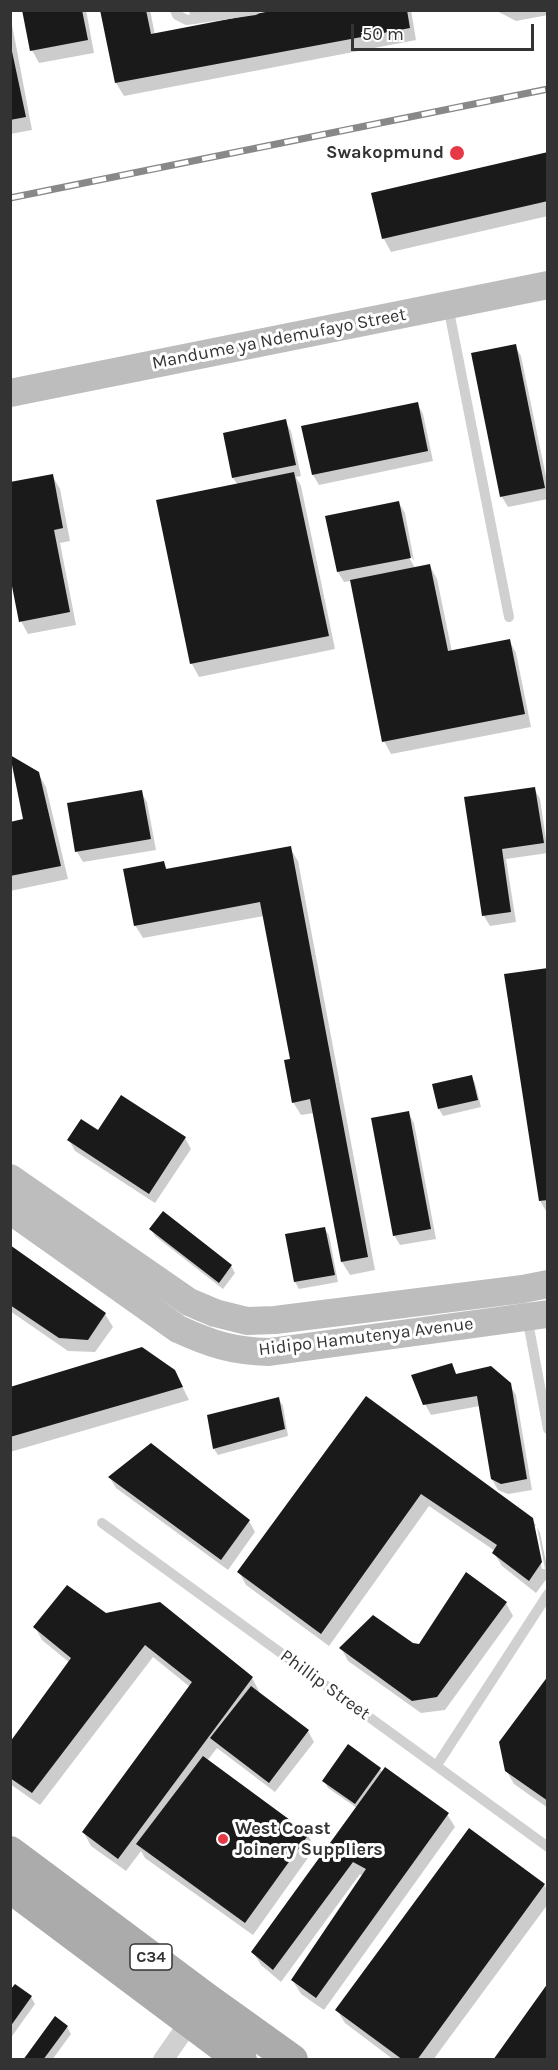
<!DOCTYPE html>
<style>
body{margin:0}
#map{position:relative;width:558px;height:2070px;overflow:hidden;background:#fff;font-family:Karla,sans-serif}
canvas{display:block}
.frame{position:absolute;inset:0;border:12px solid #333;pointer-events:none}
.scale{position:absolute;left:351px;top:24px;width:183px;height:27px;box-sizing:border-box;border:3px solid #333;border-top:0;padding-left:8px;font-size:18px;line-height:21px;white-space:nowrap;color:#333;-webkit-text-stroke:4px #fff;paint-order:stroke}
</style>
<div id="map">
<canvas width="558" height="2070"></canvas>
<div class="frame"></div>
<div class="scale">50 m</div>
</div>
<script>
const context = document.querySelector('canvas').getContext('2d');
context.lineJoin = 'round';
function paint(path, color) { context.fillStyle = color; context.fill(path, 'evenodd'); }
function strokePath(path, color, width, dash) { context.strokeStyle = color; context.lineWidth = width; context.lineCap = dash ? 'butt' : 'round'; context.setLineDash(dash || []); context.stroke(path); }
function label(font, color, halo, rows, align = 'center') {
  context.font = font + ' Karla,sans-serif'; context.lineWidth = 6; context.setLineDash([]); context.textBaseline = 'middle'; context.strokeStyle = halo; context.fillStyle = color; for (const [text, x, y, turn = 0] of rows) {
    context.save(); context.translate(x, y); context.rotate((+turn || 0) * Math.PI / 180); context.textAlign = isNaN(turn) ? turn : align; if (halo) context.strokeText(text, 0, 0); context.fillText(text, 0, 0); context.restore();
  }
}
paint(new Path2D(`
 M24 10H86L94 53 39 63 32 50Z
 M101 10H150L155 35 284 10H411L416 40 124 96 116 83Z
 M188 10H268L193 20Z
 M495 10H548V15L516 21Z
 M10 14 32 130 10 134Z
 M548 154V216L391 252 384 239 373 194Z
 M515 346 521 356 548 486V499L508 507 502 497 473 354Z
 M417 403 423 414 433 461 319 485 313 475Z
 M285 421 291 431 301 476 296 477 301 486 335 649 199 677 192 664 158 501 238 485 233 478Z
 M52 475 60 489 70 541 60 543 76 625 28 634 21 621Z
 M399 503 405 513 414 561 408 551 406 552 415 568 430 566 437 579 452 652 509 640 516 653 531 727 391 754 384 741 351 581 344 582 338 572Z
 M38 773 46 787 68 879 10 891V823L25 820Z
 M534 788 540 799 548 853 506 859 516 922 490 926 484 916 466 799Z
 M141 792 147 802 156 850 83 862 77 852Z
 M290 848 298 861 375 1270 350 1275 342 1262 314 1113 301 1115 293 1102 292 1060 264 916 143 938 135 925 163 863 168 870Z
 M548 970V1214L540 1201Z
 M471 1076 475 1083 481 1107 443 1116 439 1109Z
 M408 1112 414 1123 436 1239 400 1245 394 1235Z
 M185 1138 191 1149 155 1203 75 1151 69 1140Z
 M324 1228 329 1235 338 1282 299 1289 295 1282 286 1235Z
 M151 1229 231 1266 235 1273 223 1289 155 1236Z
 M10 1247 105 1314 113 1327 95 1352 68 1351 10 1311Z
 M451 1365 457 1376 509 1384 516 1395 532 1490 508 1494 498 1490 492 1479 480 1406 431 1415 425 1404Z
 M181 1384 189 1400 10 1452V1389Z
 M367 1398 532 1519 536 1526H533L542 1569H545L537 1527 540 1533 548 1571V1577L536 1593 502 1566 494 1553 495 1551 429 1506 329 1646 246 1585 239 1572Z
 M279 1399 283 1406 288 1436 218 1455 214 1449Z
 M110 1478 249 1521 255 1532 228 1570 116 1488Z
 M506 1603 513 1616 445 1710 421 1713 348 1661 341 1648 419 1645Z
 M106 1614 252 1678 259 1691 258 1693 308 1731 314 1742 275 1792 217 1748 207 1761 308 1835 315 1848 253 1935 145 1858 141 1851 126 1871 91 1846 84 1833 190 1687 153 1657 40 1805 10 1784V1744L70 1663 42 1640 35 1627Z
 M548 1679V1808L514 1784 506 1770Z
 M380 1769 383 1773 447 1814 455 1827 324 2010 301 1994 293 1981 363 1876 360 1874 281 1982 261 1965 253 1952 357 1808 328 1788 324 1781Z
 M544 1885 548 1891V1904L433 2060H394L345 2023 337 2010Z
 M15 1986 31 1997 35 2004 10 2039V1992Z
 M67 2027 71 2034 52 2060H25Z`), '#0003');
paint(new Path2D(`
 M22 10H82L88 40 30 51Z
 M100 10H146L151 34 276 10H407L410 28 115 83Z
 M10 42 26 117 10 120Z
 M548 152V201L382 239 371 193Z
 M516 344 545 488 500 497 471 353Z
 M418 402 428 451 312 475 301 426Z
 M286 419 296 465 232 478 223 433Z
 M294 472 329 636 190 664 156 500Z
 M53 474 63 528 54 530 70 612 19 622 10 576V482Z
 M399 501 411 558 337 572 325 516Z
 M430 564 448 651 510 639 525 714 382 742 350 580Z
 M10 755 39 772 61 866 10 876V822L23 819Z
 M535 787 544 843 502 849 511 912 482 916 464 797Z
 M142 790 151 839 75 852 67 803Z
 M291 846 368 1257 341 1262 310 1099 292 1103 284 1060 290 1059 260 902 134 926 123 869 164 861 166 869Z
 M548 968V1200L539 1201 504 974Z
 M472 1075 478 1100 438 1109 432 1084Z
 M121 1095 186 1137 149 1194 67 1140 81 1119 98 1130Z
 M409 1111 431 1229 393 1236 371 1118Z
 M163 1211 232 1265 219 1283 149 1229Z
 M325 1227 335 1275 294 1282 285 1234Z
 M10 1245 106 1313 88 1340 59 1338 10 1305Z
 M142 1347 175 1370 183 1387 10 1437V1387Z
 M452 1363 456 1374 491 1366 511 1383 527 1479 501 1484 491 1479 477 1396 423 1405 411 1375Z
 M366 1396 533 1518 542 1562 529 1581 492 1553 497 1545 421 1494 321 1634 237 1572Z
 M279 1397 285 1429 213 1449 207 1415Z
 M151 1443 250 1520 221 1560 108 1477Z
 M466 1572 507 1602 437 1697 412 1701 339 1648 373 1615 413 1643 419 1644Z
 M67 1585 106 1613 160 1602 253 1677 118 1859 82 1832 192 1682 145 1645 32 1793 10 1778V1742L71 1658 33 1627Z
 M548 1676V1801L505 1771 499 1742Z
 M251 1686 309 1730 269 1783 210 1738Z
 M348 1744 381 1768 355 1804 322 1781Z
 M203 1756 309 1834 245 1923 136 1844Z
 M385 1767 449 1813 316 1998 291 1980 366 1869 353 1862 273 1970 251 1952Z
 M469 1828 545 1884 417 2060H403L335 2010Z
 M548 1983V2060H493Z
 M15 1984 32 1996 10 2027V1990Z
 M55 2016 68 2026 43 2060H23Z`), '#1a1a1a');
strokePath(new Path2D(`
 M175 10 177 15 187 20 255 10
 M448 306 509 617
 M527 1317 548 1429
 M102 1523 548 1847
 M437 1765 548 1594`), '#d0d0d0', 10);
strokePath(new Path2D(`
 M163 2060 196 2013`), '#d0d0d0', 20);
strokePath(new Path2D(`
 M10 393 548 285
 M10 1178 189 1302 215 1313 247 1321 275 1320 523 1289 548 1284
 M10 1210 178 1329C211 1344 232 1351 269 1352L548 1314`), '#bdbdbd', 28);
strokePath(new Path2D(`
 M10 1852 207 1999 292 2060
 M10 1887 241 2060`), '#ababab', 32);
const rail = new Path2D(`
 M10 198 548 89`);
strokePath(rail, '#888', 7);
strokePath(rail, '#fff', 4.5, [14]);
for (const [x, y, r, color] of [
 [457,153,8,"#e63946"],
 [223,1839,6,"#e63946"]
]) { const dot = new Path2D(); dot.arc(x, y, r, 0, 2 * Math.PI); context.fillStyle = color; context.fill(dot); strokePath(dot, '#fff', 2); }
for (const [x, y, w] of [
 [151,1957,42]
]) { const box = new Path2D(); box.roundRect(x - w / 2, y - 13, w, 26, 4.5); context.fillStyle = '#fff'; context.fill(box); strokePath(box, '#333', 1.5); }
label('bold 16px', '#333', null, [
 ["C34",151,1957]
]);
label('bold 18px', '#333', '#fff', [
 ["Swakopmund",444,153],
 ["West Coast",235,1829,"left"],
 ["Joinery Suppliers",235,1850,"left"]
], 'right');
label('18px', '#333', '#fff', [
 ["Mandume ya Ndemufayo Street",279,339,-11],
 ["Hidipo Hamutenya Avenue",366,1337,-7],
 ["Phillip Street",325,1685,36]
]);
</script>
